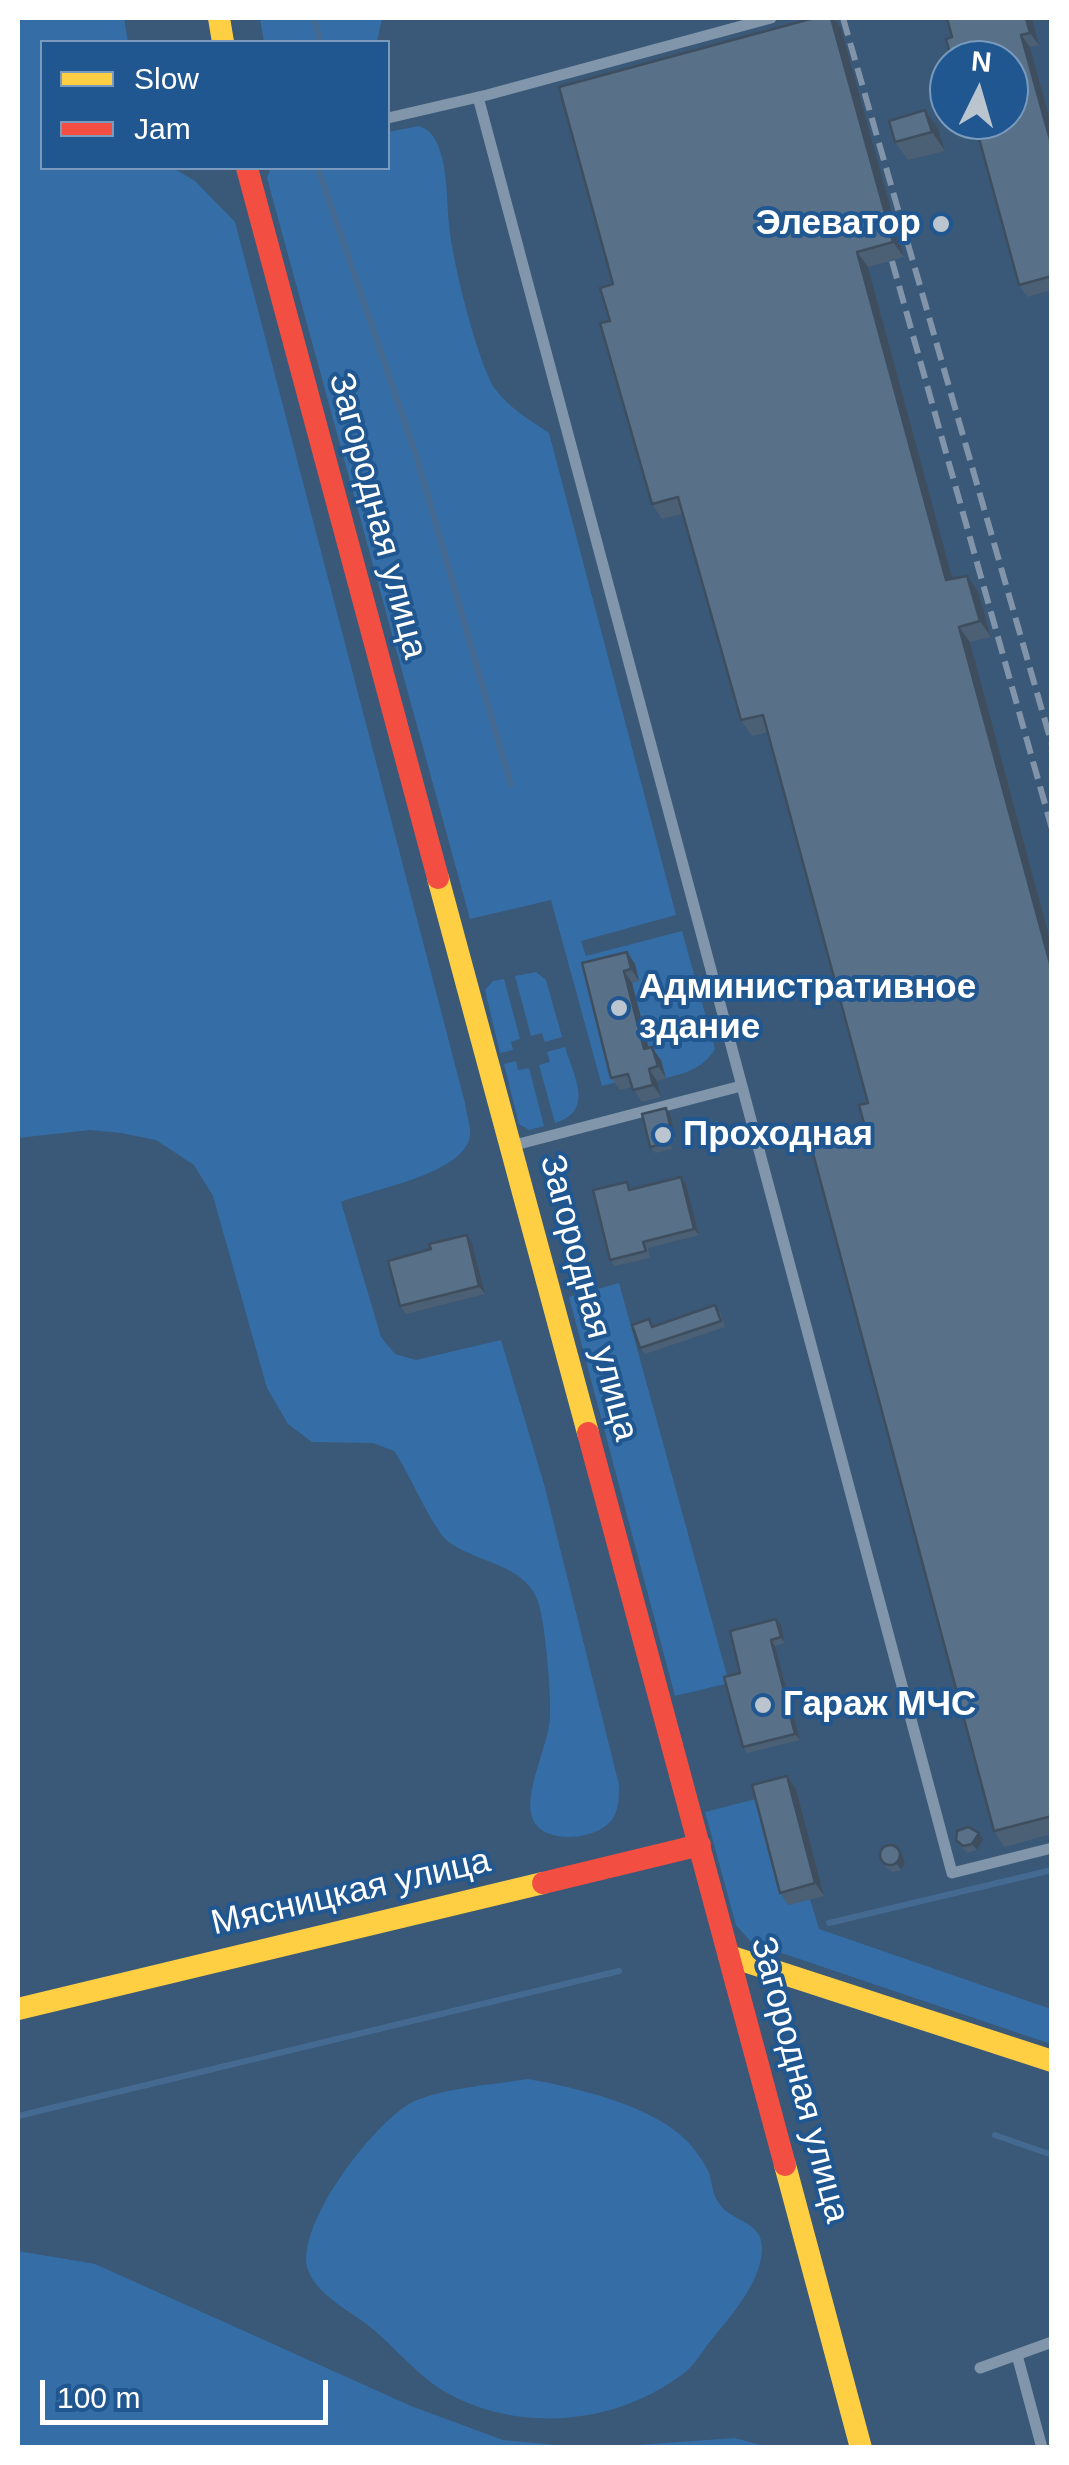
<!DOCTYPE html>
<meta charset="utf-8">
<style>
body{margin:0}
#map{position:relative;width:1069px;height:2465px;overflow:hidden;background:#3a5877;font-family:Helvetica,sans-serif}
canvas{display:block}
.frame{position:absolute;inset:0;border:20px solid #fff;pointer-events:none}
.legend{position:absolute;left:40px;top:40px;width:350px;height:130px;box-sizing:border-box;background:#205791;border:2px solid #799abd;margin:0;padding:12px 18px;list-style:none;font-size:30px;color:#fff}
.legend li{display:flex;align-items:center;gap:20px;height:50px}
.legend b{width:50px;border:2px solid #799abd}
.north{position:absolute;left:929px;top:40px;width:100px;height:100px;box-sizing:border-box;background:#205791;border:2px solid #799abd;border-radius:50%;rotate:5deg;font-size:28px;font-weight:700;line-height:40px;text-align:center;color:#fff}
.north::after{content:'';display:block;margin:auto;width:35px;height:45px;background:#bac5cf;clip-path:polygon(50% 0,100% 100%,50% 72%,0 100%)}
.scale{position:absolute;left:40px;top:2380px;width:288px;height:45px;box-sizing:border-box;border:5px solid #fff;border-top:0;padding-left:12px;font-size:30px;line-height:35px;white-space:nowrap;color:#fff;-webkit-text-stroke:8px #205791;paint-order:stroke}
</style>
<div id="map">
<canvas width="1069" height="2465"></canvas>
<div class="frame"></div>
<ul class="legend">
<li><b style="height:12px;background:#ffcf43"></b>Slow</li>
<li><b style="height:12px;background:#f24e42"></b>Jam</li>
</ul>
<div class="north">N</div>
<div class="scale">100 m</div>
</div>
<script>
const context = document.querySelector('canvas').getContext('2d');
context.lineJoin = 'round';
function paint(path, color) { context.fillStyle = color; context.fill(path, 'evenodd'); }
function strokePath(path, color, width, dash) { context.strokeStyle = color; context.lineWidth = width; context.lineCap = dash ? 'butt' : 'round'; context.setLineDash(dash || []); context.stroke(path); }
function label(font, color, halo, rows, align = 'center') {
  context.font = font + ' Helvetica,sans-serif'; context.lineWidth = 8; context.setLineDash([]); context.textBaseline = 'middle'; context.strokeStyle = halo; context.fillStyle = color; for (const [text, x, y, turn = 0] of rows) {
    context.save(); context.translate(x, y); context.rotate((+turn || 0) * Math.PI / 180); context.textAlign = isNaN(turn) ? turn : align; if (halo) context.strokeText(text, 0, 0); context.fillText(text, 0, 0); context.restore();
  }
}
paint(new Path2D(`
 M18 18H124L128 42H42V168H173L195 181 235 222 465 1103C466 1113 471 1126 470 1135 466 1174 372 1189 341 1202L381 1337 395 1354 416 1360 501 1340 544 1484 619 1785C619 1797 619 1811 611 1821 594 1841 541 1845 532 1817 524 1793 547 1747 550 1720 552 1700 545 1616 537 1599 523 1564 477 1563 449 1542 431 1528 410 1473 394 1451L373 1443 312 1442 288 1424 267 1388 213 1196 194 1165 156 1140 121 1133 90 1130 18 1138Z
 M260 18H382L377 42H264Z
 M419 126C430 130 435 137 439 148 448 173 446 198 449 225 452 259 477 361 495 389 509 408 530 420 549 433L676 915 581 941 586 956 682 931 715 1049C703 1068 687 1073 666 1078L661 1059 652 1061 632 983 634 964 618 1082 602 1086 551 900 470 919 267 178 271 168H388V132Z
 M536 972 546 980 562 1037 545 1042 542 1033 531 1036 515 976Z
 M504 979 520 1039 511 1042 513 1050 500 1053 485 990 493 981Z
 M565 1047C574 1077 595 1111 555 1123L539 1065 550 1062 547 1052Z
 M516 1061 518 1070 529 1068 544 1126 529 1130 519 1124 504 1064Z
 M619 1283 729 1683 675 1696 569 1297Z
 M760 1798 788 1905 810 1899 819 1929 1051 2009V2044L752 1943 736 1925 705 1812Z
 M528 2079C575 2087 654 2106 688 2142 695 2150 705 2163 709 2173 713 2186 712 2196 722 2207 735 2222 761 2222 762 2247 763 2281 729 2318 708 2344 701 2354 693 2366 684 2373 615 2426 516 2434 442 2390 418 2375 396 2349 374 2330 353 2312 318 2297 308 2270 293 2227 378 2115 417 2100 451 2087 492 2085 528 2079Z
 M18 2251 95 2264 411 2406 503 2440 577 2447H18Z
 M735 2438 768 2447H609Z`), '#356ea7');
strokePath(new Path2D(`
 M314 18 320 42
 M318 168 416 455 511 785
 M829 1923 1052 1870
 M18 2116 619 1971
 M995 2135 1052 2155`), '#446a91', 6);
strokePath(new Path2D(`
 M478 97 952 1873 1052 1848
 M388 118 487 95 771 18
 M515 1145 741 1086
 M1017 2355 1042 2448
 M980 2368 1052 2342`), '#8196aa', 11);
strokePath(new Path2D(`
 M219 18 223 42
 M438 878 588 1433
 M729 1956 1052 2061
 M18 2009 543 1883
 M785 2165 861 2448`), '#ffcf43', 22);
strokePath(new Path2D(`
 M247 168 438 878
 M588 1433 785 2165
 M543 1883 700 1845`), '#f24e42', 22);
strokePath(new Path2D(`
 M843 18 1052 745
 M892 261 1052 829`), '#8194a9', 6, [18, 8]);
paint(new Path2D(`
 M1032 18 1039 45 1030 47 1052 127V290L1027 297 1019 285 1009 60H954L950 54 952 37Z
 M841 28 904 257 868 267 952 579 967 576 978 591 991 637 970 642 1052 947V1834L1004 1847 994 1831 865 1127 868 1103 768 732 752 736 741 720 683 514 662 519 652 504 610 321 613 284Z
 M925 110 938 128 945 151 908 160 895 142Z
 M627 952 635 964 639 981 632 983 649 1048 660 1059 666 1078 657 1081 661 1097 642 1102 632 1087 620 1090 611 1078Z
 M670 1114 676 1140 670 1141 672 1149 655 1153 650 1147Z
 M686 1184 699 1235 648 1248 650 1258 615 1266 610 1260 631 1188 632 1190Z
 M472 1243 485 1294 406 1314 400 1306Z
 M720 1312 725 1327 645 1354 640 1348 654 1326Z
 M781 1625 785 1643 775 1646 800 1740 747 1753 743 1747 740 1673Z
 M787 1776 796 1789 824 1896 788 1905 780 1893Z
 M956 1840H983L977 1850 967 1853Z
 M902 1853 905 1864 901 1870 893 1872 887 1868 882 1862Z`), '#4c6075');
paint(new Path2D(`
 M831 18H833L841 28 904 257 893 242Z
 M1026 18H1032L1039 45 1030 33Z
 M1021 35 1030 47 1052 127V147Z
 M925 110 938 128 945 151 932 132Z
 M857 252 868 267 957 596 946 580Z
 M967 576 978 591 991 637 980 621Z
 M959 627 970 642 1052 947V971Z
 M627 952 635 964 639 981 631 969Z
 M624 971 632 983 652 1061 644 1049Z
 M652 1047 660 1059 666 1078 658 1066Z
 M649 1069 657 1081 661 1097 653 1085Z
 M666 1108 670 1114 676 1140 672 1133Z
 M681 1177 686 1184 699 1235 694 1229Z
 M467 1235 472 1243 485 1294 479 1286Z
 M776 1619 781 1625 785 1643 781 1637Z
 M771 1640 775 1646 800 1740 795 1734Z
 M787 1776 796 1789 824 1896 815 1883Z
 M979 1833 983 1840 977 1850 972 1844Z
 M898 1847 902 1853 905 1864 901 1870 896 1863Z`), '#3e4e5f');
const building = new Path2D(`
 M814 18H831L893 242 857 252 946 580 967 576 980 621 959 627 1052 971V1816L994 1831 810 1142 865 1127 859 1105 868 1103 763 715 741 720 678 497 652 504 600 323 610 321 600 288 613 284 559 87Z
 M947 18H1026L1030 33 1021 35 1052 147V276L1019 285 974 120H1009V60H958L956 52 950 54 946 39 952 37Z
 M925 110 932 132 895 142 889 121Z
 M627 952 631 969 624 971 644 1049 652 1047 658 1066 649 1069 653 1085 633 1090 628 1074 611 1078 582 963Z
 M666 1108 672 1133 665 1135 667 1143 650 1147 642 1114Z
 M681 1177 694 1229 643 1242 646 1251 610 1260 593 1190 627 1182 629 1190Z
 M467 1235 479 1286 400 1306 388 1261 431 1249 429 1244Z
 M715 1305 721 1321 640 1348 632 1325 649 1319 652 1327Z
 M776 1619 781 1637 771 1640 795 1734 743 1747 724 1677 740 1673 730 1631Z
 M787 1776 815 1883 780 1893 752 1785Z
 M968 1827 979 1833 972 1844 963 1846 956 1840 957 1831Z
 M880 1855a10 10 0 1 1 20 0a10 10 0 1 1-20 0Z`);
paint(building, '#587088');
strokePath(building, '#3e4e5f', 2.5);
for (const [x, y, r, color] of [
 [941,224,10,"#bac5cf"],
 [619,1008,10,"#bac5cf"],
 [663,1135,10,"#bac5cf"],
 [763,1705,10,"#bac5cf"]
]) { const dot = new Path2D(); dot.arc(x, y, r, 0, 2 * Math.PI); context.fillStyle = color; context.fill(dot); strokePath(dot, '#205791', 4); }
label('bold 35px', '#fff', '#205791', [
 ["Элеватор",921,224,"right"],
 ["Административное",639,988],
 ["здание",639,1028],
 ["Проходная",683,1135],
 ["Гараж МЧС",783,1705]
], 'left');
label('35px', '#fff', '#205791', [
 ["Загородная улица",377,516,75],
 ["Загородная улица",588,1298,75],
 ["Мясницкая улица",351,1893,-13],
 ["Загородная улица",799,2080,75]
]);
</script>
